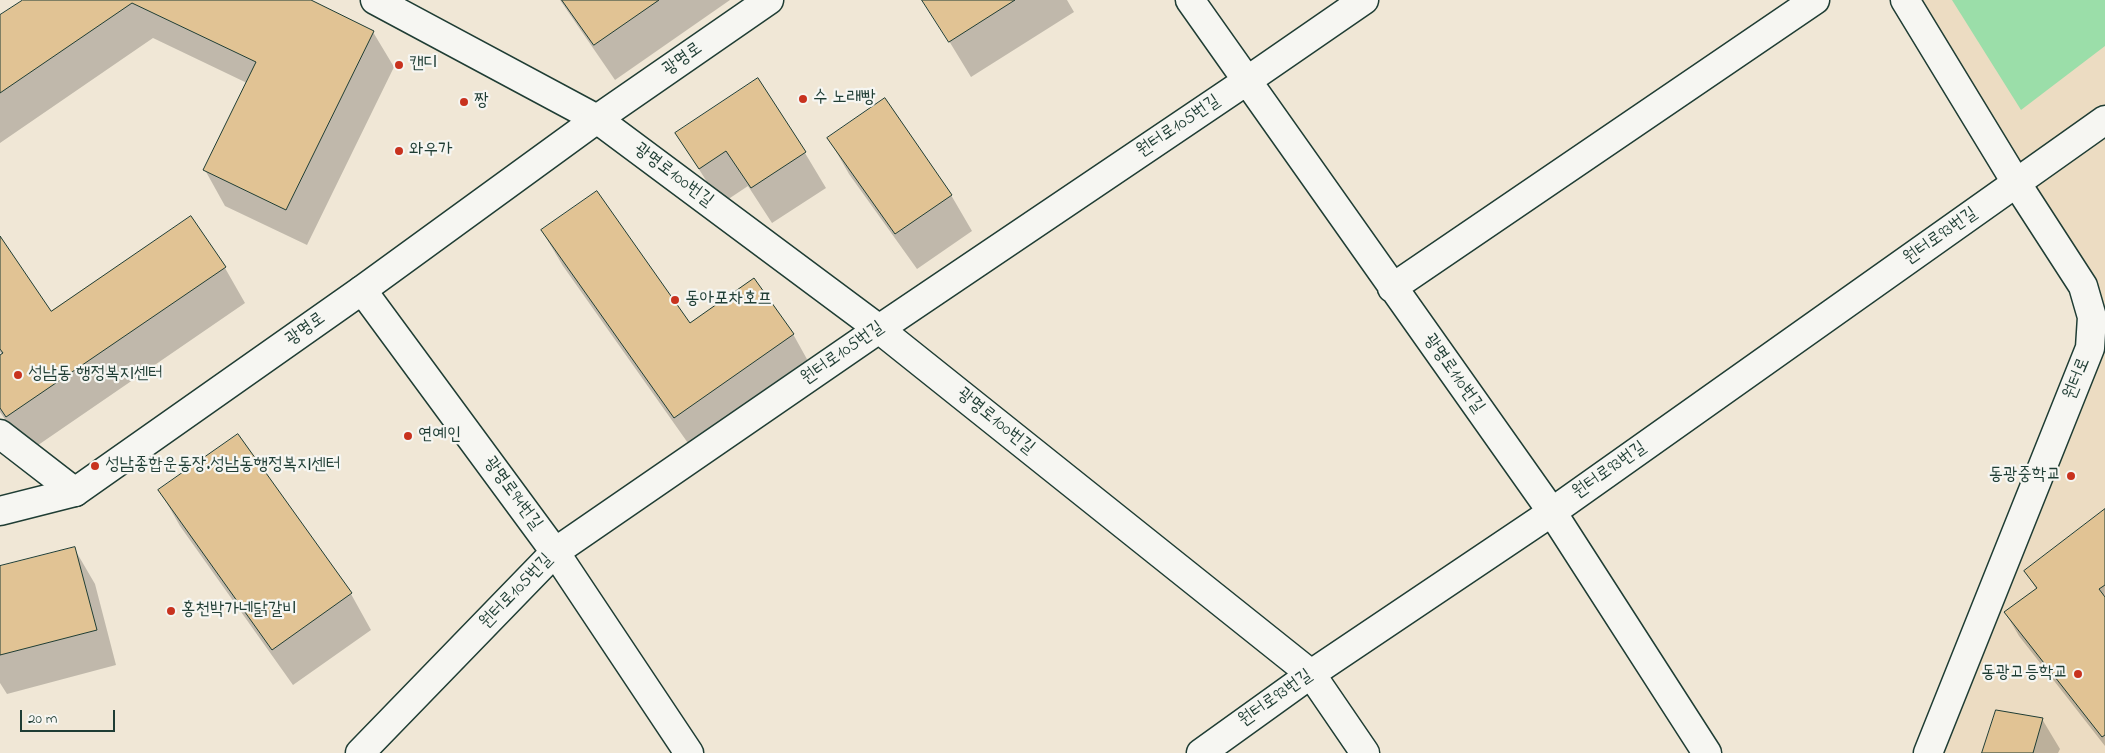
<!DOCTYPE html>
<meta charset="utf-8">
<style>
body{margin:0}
#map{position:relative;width:2105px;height:753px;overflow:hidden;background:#f0e7d6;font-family:"Indie Flower",sans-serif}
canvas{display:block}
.scale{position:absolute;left:20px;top:710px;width:95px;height:22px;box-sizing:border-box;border:2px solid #1f3d34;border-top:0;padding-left:6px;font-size:15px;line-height:18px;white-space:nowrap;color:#1f3d34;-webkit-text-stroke:4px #f6f6f2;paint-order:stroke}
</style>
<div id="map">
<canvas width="2105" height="753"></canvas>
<div class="scale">20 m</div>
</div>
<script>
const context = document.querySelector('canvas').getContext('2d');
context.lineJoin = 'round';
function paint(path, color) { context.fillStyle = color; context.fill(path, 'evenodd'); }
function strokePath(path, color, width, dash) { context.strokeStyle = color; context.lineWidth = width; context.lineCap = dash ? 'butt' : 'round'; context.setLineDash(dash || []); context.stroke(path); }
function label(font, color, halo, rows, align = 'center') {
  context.font = font + ' "Indie Flower","Poor Story",sans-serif'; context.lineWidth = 4.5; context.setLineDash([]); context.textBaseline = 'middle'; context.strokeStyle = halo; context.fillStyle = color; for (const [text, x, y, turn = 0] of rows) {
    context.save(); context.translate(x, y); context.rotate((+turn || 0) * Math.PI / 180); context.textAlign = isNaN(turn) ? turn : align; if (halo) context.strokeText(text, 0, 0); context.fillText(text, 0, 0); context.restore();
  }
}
paint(new Path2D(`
 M1911 0H2105V106L2019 169Z
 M2105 120V753H1928L2091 333 2017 184Z`), '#ecdcc2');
paint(new Path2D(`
 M1952 0H2105V46L2021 110Z`), '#9bdea9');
paint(new Path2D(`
 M25 0H308L373 32 394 67 307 245 225 206 205 170 247 83 153 38 0 143V17Z
 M560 0H730L615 80Z
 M924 0H1067L1074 12 971 77Z
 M757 80 805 153 826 188 772 223 748 186 721 204 676 133Z
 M829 139 951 195 972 231 917 269 849 174Z
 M542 231 690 325 793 334 813 370 695 453 563 266Z
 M0 238 51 312 225 268 245 303 28 452 0 412V356L2 355 0 352Z
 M238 435 351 594 371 630 293 685 180 526 160 491Z
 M2105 511V746L2019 636 2005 612 2037 590 2026 572Z
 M74 548 95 584 116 665 7 694 0 683V568Z
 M2042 719 2060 749 2058 753H1984Z`), '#0003');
const building = new Path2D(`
 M23 0H311L374 31 286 210 203 170 256 62 132 3 0 93V15Z
 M562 0H659L594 45Z
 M922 0H1015L949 42Z
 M758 78 806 152 751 188 726 151 699 169 675 133Z
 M885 98 952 195 895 234 827 138Z
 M597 191 690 323 754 278 794 334 674 418 541 230Z
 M191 216 226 267 6 417 0 408V355L3 353 0 349V236L51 311Z
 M238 434 352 593 272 650 158 490Z
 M2105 509V585L2099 589 2105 597V735L2102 737 2004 612 2037 588 2024 571Z
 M75 547 97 630 0 655V566Z
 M1996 710 2043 718 2033 753H1982Z`);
paint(building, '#e1c394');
strokePath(building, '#1f3d34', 1);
const minor = new Path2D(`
 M375 0 597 119 879 329 1311 674 1365 753
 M1190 0 1552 512 1707 753
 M1392 288 1815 0
 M362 290 555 552 689 753
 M0 434 75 492
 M360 753 555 552 879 329 1248 80 1364 0
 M1201 753 1311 674 1552 512 2105 120`);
const secondary = new Path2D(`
 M1905 0 2017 184 2083 286 2092 317 2090 348 1928 753
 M0 511 75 492 362 290 597 119 769 0`);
strokePath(minor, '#1f3d34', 31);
strokePath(secondary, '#1f3d34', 31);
strokePath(minor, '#f6f6f2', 28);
strokePath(secondary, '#f6f6f2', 28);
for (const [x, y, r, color] of [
 [399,65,5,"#c8321e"],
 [803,99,5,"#c8321e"],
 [464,102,5,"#c8321e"],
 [399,151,5,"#c8321e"],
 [675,300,5,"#c8321e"],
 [18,375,5,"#c8321e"],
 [408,436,5,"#c8321e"],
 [95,466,5,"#c8321e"],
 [2071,476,5,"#c8321e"],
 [171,611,5,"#c8321e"],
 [2078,674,5,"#c8321e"]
]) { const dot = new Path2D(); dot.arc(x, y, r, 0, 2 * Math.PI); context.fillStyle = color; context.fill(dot); strokePath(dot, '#f6f6f2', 2); }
label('18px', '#1f3d34', '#f6f6f2', [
 ["광명로",683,60,-35],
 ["원터로105번길",1179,127,-34],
 ["광명로100번길",673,176,37],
 ["원터로93번길",1941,237,-35],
 ["광명로",306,330,-35],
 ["원터로105번길",843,354,-35],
 ["광명로110번길",1453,374,55],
 ["원터로",2078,379,-68],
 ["광명로100번길",995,422,39],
 ["원터로93번길",1610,471,-35],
 ["광명로94번길",512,494,54],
 ["원터로105번길",517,592,-46],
 ["원터로93번길",1276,699,-35]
]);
label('18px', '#1f3d34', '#f6f6f2', [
 ["캔디",409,65],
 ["수 노래빵",813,99],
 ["짱",474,102],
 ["와우가",409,151],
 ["동아포차호프",685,300],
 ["성남동 행정복지센터",28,375],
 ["연예인",418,436],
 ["성남종합운동장.성남동행정복지센터",105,466],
 ["동광중학교",2061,476,"right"],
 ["홍천박가네닭갈비",181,611],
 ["동광고등학교",2068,674,"right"]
], 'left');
</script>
